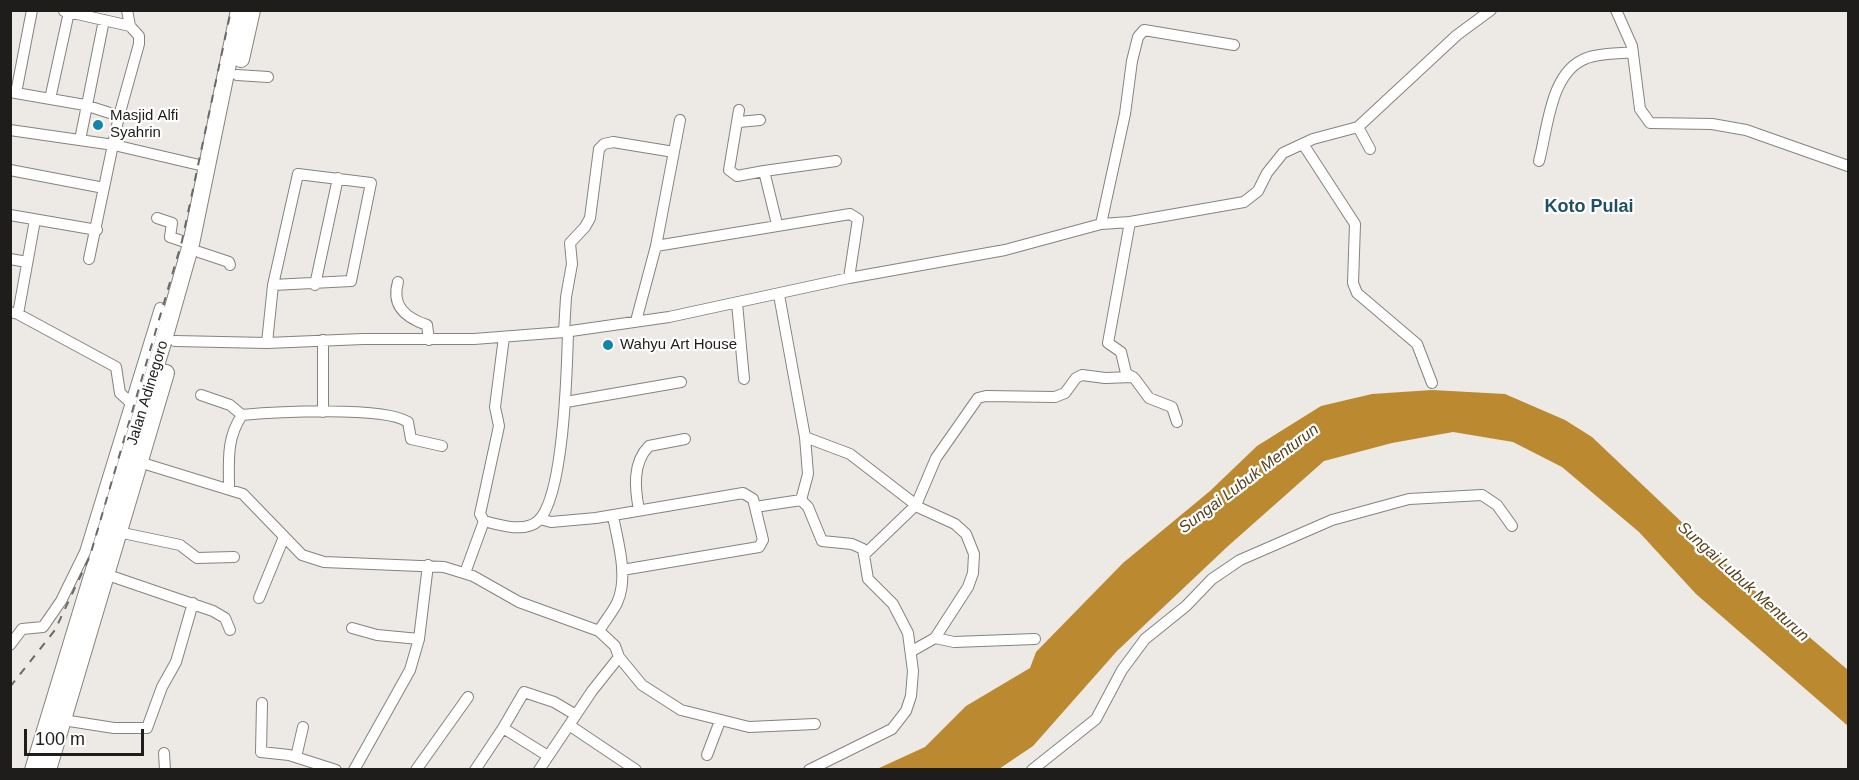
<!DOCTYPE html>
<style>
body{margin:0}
#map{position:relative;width:1859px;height:780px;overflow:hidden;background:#ede9e4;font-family:Helvetica,sans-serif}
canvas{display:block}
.frame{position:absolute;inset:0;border:12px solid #1e1d1b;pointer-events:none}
.scale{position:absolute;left:24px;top:729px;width:120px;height:27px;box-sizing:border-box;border:3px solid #1e1d1b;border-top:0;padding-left:8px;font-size:18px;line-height:21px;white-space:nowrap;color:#1e1d1b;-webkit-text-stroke:4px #fff;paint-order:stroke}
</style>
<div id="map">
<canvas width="1859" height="780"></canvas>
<div class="frame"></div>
<div class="scale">100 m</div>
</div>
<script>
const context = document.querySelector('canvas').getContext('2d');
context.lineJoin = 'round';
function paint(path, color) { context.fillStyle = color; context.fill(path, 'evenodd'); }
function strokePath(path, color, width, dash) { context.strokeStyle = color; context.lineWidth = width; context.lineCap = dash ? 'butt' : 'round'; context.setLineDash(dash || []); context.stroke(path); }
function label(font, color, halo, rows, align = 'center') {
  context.font = font + ' Helvetica,sans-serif'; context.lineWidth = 4.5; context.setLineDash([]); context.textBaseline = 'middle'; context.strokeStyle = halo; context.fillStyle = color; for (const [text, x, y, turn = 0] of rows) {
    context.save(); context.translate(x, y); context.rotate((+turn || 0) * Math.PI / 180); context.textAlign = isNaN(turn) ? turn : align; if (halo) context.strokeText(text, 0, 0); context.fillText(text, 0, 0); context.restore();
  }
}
paint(new Path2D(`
 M1432 390 1505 394 1565 420 1592 437 1747 584 1848 670V726L1696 594 1639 532 1562 467 1513 442 1453 432 1392 443 1324 461 1227 547 1117 651 1033 746 999 769H877L925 747 966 706 1030 668 1036 652 1123 563 1210 491 1257 446 1321 406 1372 394Z`), '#bb892f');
const minor = new Path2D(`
 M1616 10 1632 46 1640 109 1650 123 1712 124 1746 130 1848 166
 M64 11 130 26
 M237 75 268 77
 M10 92 85 105 119 116
 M16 93 32 10
 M50 99 69 12
 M739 110 729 170 737 176 764 171
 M739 122 760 120
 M1358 127 1370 149
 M10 130 114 145 208 167
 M80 140 104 20
 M1303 144 1355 224 1353 283 1357 293 1417 344 1432 383
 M1539 161C1548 128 1550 71 1587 58 1600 53 1619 54 1633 52
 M10 170 104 188
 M10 215 97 230
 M157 218 172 223 170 237 191 244
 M1130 222 1108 343 1121 352 1126 373 1135 379 1149 398 1172 407 1177 422
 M777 224 764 171 836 161
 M1101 224 1125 114 1132 61 1138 37 1144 30 1234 45
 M656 246 850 214 858 219 849 278
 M199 252 229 262 230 265
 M10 259 27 262
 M89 259 119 116 139 44V36L130 26 127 10
 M398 282C391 306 406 318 427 325L429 340
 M315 285 338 178
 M779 295 805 437 850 454 920 508 955 524 966 534 974 554 973 573 968 587 935 638 912 651
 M737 303 744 379
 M10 312 18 314 116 367 120 393 131 403
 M18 314 35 220
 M636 321 656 246 680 120
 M564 332 566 297 572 264 570 243 585 227 590 218 599 149 604 144 613 142 674 152
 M504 337 495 407 499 426 480 514 484 521C499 525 525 533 538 521 564 497 567 369 568 332
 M175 341 267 343 363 339H474L564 332 669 317 849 278 1005 250 1101 224 1130 222 1244 202 1258 191 1267 173 1283 153 1313 139 1358 127 1457 35 1491 10
 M267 343 273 285 298 174 371 183 351 281 273 285
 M201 395 230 405 242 415
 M566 402 681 382
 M323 412V340
 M139 462 243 494 302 555 324 562 444 567 473 576 519 602 599 631 615 646 619 657 642 685 681 710 749 727 815 724
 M229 489C229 461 226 439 242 415 275 412 384 406 408 422L411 439 442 446
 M801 500 808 507 822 541 852 544 863 549 868 579 893 604 908 633 913 671 911 696 906 711 892 729 809 770
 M801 500 808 474 805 437
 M639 510C635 489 632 463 649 446L685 439
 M540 519 551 522 596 518 743 493 753 499 755 507
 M118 532 180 545 197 558 234 557
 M864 555 916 505 936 458 978 398 986 396 1055 397 1065 393 1076 378 1082 375 1105 378 1133 377
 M622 570 759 547 763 540 755 507 801 500
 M465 573 484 521
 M105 574 213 611 225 618 230 630
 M259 598 284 537
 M352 628 377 635 419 639
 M599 631C604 622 612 613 617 603 629 577 618 543 613 516
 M935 638 954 642 1035 639
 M10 645 22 629 43 627 61 601 85 552 160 308
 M262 703 261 752 289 755 336 770
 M63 720 114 728H147L162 687 176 662 193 603
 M569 725 636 770
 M503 728 524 692 554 702 576 715
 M164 753 165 770
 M707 755 720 721
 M296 757 303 727
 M354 770 410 670 419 639 428 565
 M416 770 468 697
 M475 770 503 728 548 756
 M539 770 592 691 619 657
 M1032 770 1096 719 1122 670 1145 639 1186 606 1212 579 1240 560 1332 520 1409 499 1482 495 1497 505 1512 526`);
const highway = new Path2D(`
 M241 59 252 10
 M33 770 165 336 191 244 239 10
 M48 770 166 373`);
strokePath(minor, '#86837e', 12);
strokePath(highway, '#86837e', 18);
strokePath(minor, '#fff', 10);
strokePath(highway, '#fff', 16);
strokePath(new Path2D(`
 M10 687 55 630 90 556 182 241 231 10`), '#6b6966', 2, [8, 8]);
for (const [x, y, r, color] of [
 [98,125,6,"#1186ab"],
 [608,345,6,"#1186ab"]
]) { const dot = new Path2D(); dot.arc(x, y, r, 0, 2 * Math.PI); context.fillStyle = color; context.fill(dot); strokePath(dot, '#fff', 2); }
label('15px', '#1e1d1b', '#fff', [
 ["Masjid Alfi",110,116],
 ["Syahrin",110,133],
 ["Wahyu Art House",620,345]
], 'left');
label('15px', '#1e1d1b', '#fff', [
 ["Jalan Adinegoro",148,393,-73]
]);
label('italic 16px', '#58421d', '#fff', [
 ["Sungai Lubuk Menturun",1249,479,-37],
 ["Sungai Lubuk Menturun",1743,582,42]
]);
label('bold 18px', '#205063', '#fff', [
 ["Koto Pulai",1589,207]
]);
</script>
